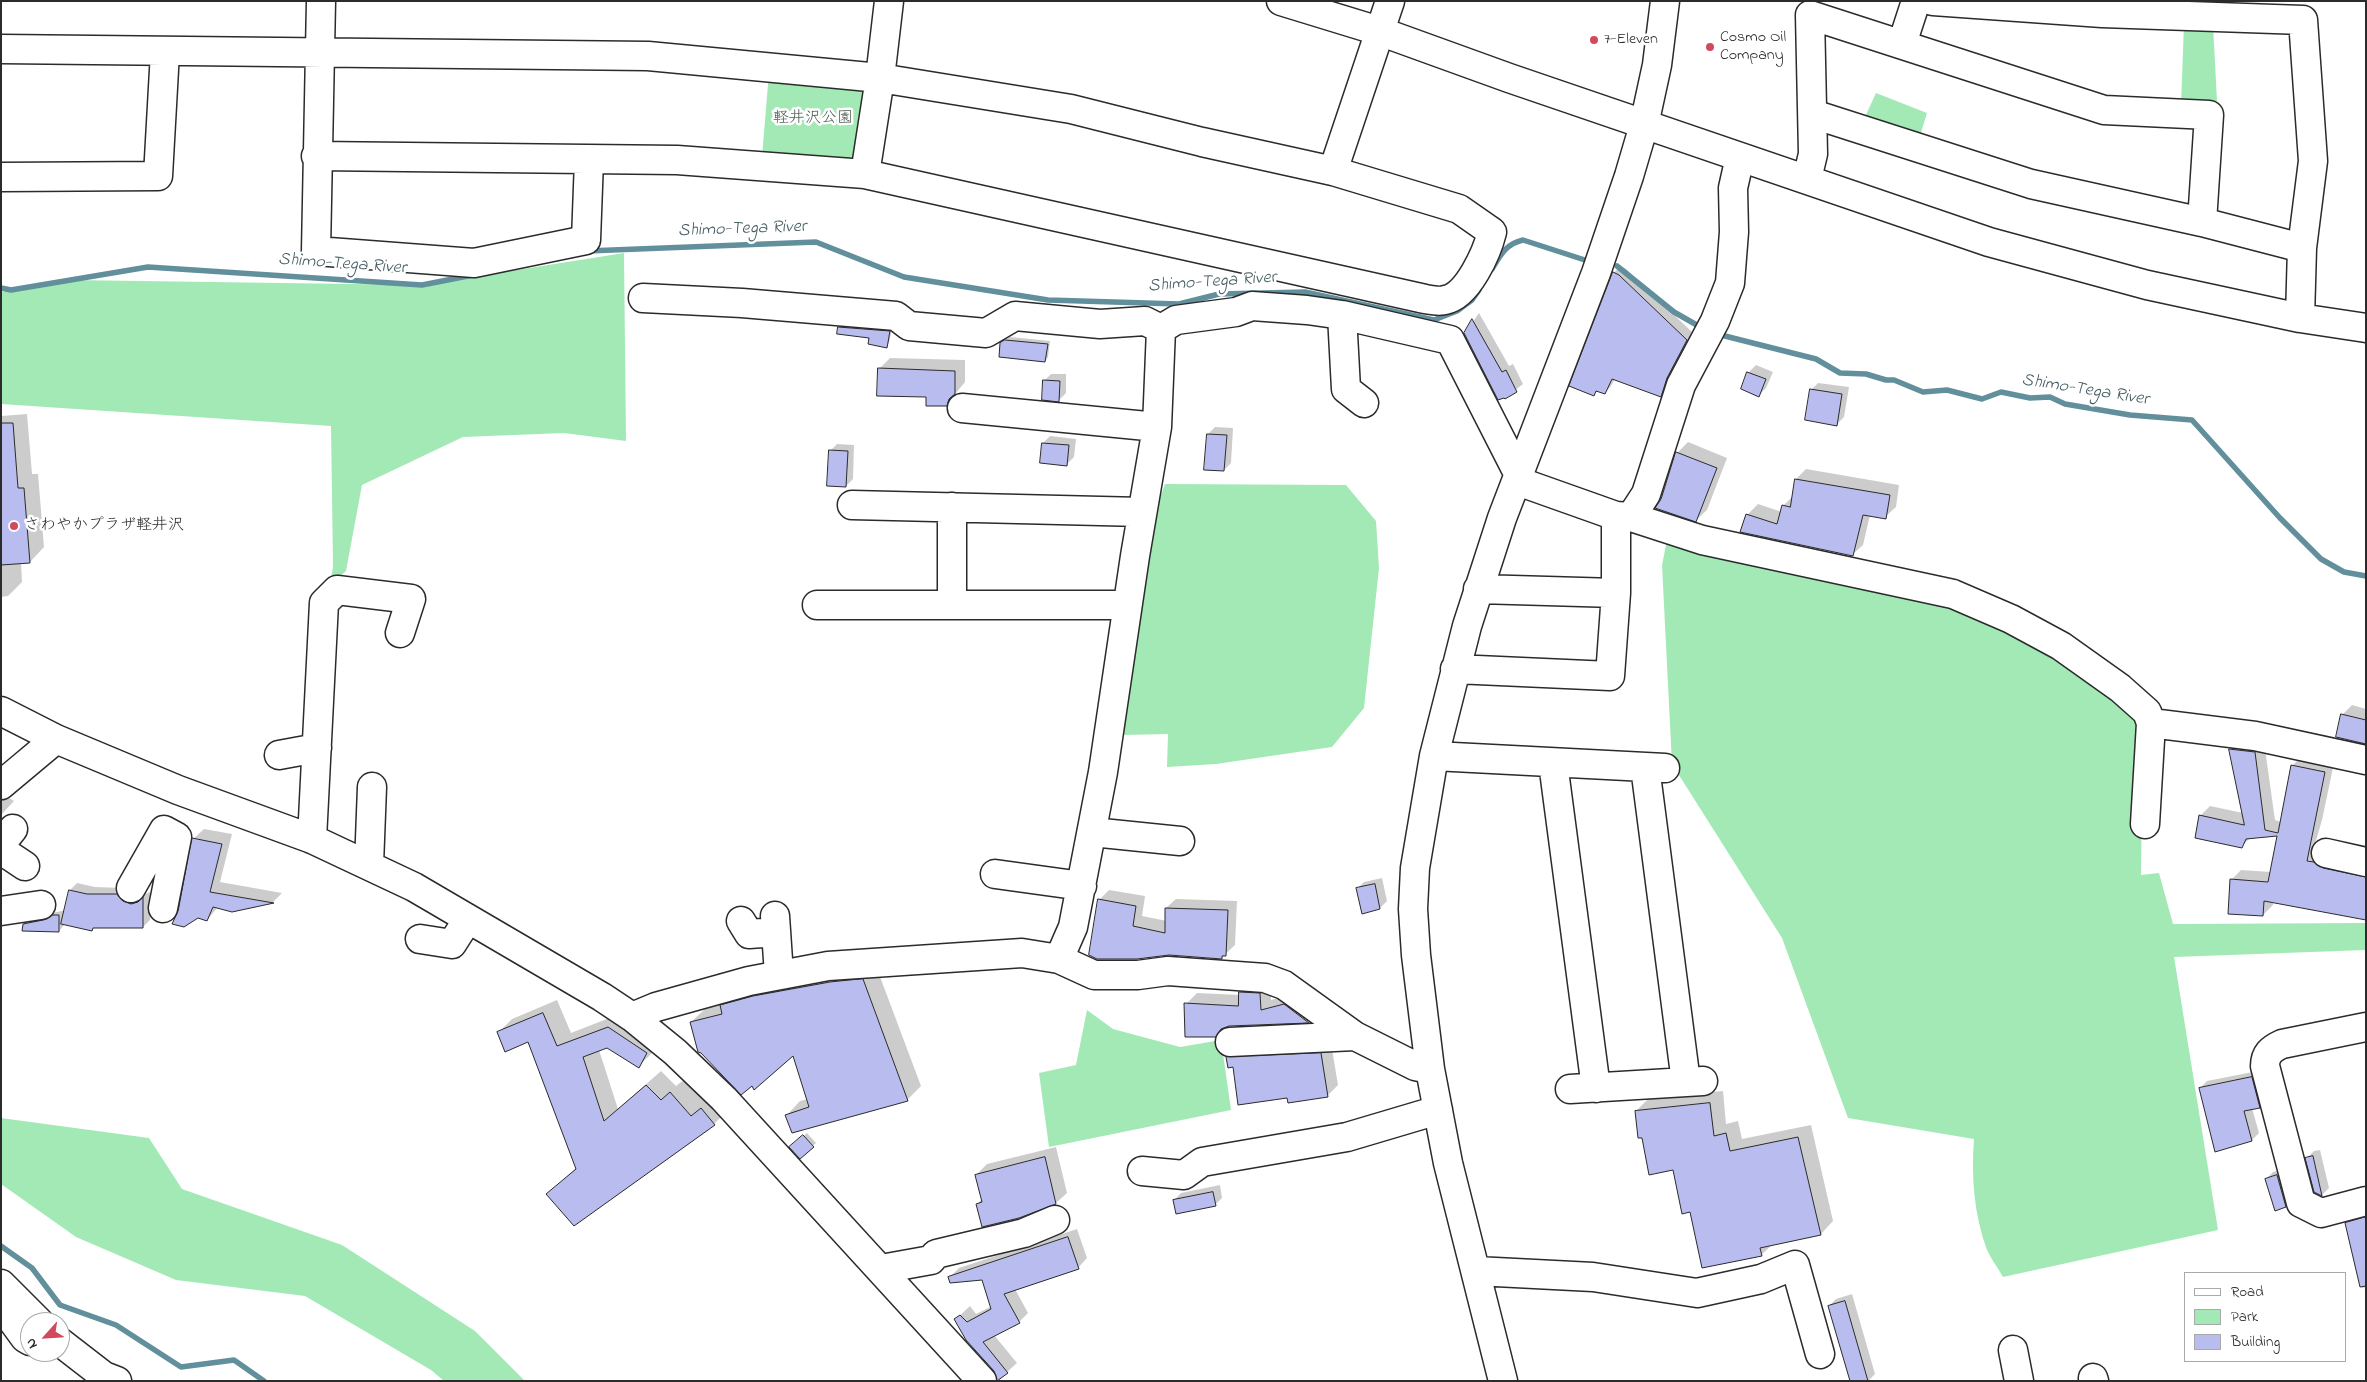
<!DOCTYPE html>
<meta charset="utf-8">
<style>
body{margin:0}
#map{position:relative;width:2367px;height:1382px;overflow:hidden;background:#fff;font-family:"Indie Flower",sans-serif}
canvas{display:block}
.frame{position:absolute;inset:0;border:2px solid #2b2b2b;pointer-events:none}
.legend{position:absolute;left:2184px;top:1272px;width:162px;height:90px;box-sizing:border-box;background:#fff;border:1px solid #aaa;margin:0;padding:6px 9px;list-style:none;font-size:15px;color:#2b2b2b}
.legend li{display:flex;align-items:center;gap:10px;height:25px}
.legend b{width:25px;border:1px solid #aaa}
.north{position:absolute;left:20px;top:1312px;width:50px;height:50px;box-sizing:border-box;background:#fff;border:1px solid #aaa;border-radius:50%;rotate:244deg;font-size:14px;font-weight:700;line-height:20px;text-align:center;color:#2b2b2b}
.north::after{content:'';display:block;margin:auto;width:18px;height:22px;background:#d1495b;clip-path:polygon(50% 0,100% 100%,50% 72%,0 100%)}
</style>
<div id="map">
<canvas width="2367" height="1382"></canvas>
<div class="frame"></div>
<ul class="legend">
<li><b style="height:6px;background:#fff"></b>Road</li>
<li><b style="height:14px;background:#a3e9b6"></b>Park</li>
<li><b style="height:14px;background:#b8bcee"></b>Building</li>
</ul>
<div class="north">N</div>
</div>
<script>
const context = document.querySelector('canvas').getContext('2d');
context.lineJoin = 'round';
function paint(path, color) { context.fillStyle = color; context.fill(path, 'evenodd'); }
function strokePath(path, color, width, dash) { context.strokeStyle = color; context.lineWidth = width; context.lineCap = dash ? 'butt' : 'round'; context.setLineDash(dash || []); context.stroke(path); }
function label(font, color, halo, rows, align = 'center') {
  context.font = font + ' "Indie Flower","Klee One",sans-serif'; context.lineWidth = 5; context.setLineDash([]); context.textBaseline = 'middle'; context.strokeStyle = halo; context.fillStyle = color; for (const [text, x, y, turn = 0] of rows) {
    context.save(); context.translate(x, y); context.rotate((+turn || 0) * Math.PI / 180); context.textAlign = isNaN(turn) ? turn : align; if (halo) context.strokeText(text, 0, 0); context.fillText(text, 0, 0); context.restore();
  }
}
paint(new Path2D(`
 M2184 23 2213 25 2217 101 2181 105Z
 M769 72 857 81 865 92 856 157 845 165 762 157Z
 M1876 93 1927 113 1919 139 1864 119Z
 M624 253 626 441 564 433 463 437 362 485 346 571 330 585 333 567 331 426 1 404V292L70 280 422 285Z
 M1165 484 1346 485 1376 521 1379 568 1364 708 1332 747 1216 764 1167 767 1168 734 1121 735 1150 526Z
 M1668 535 1977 612 2056 651 2143 718 2141 875 2159 873 2173 924 2366 923V950L2174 957 2218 1230 2003 1277C1998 1268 1991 1259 1987 1250 1974 1215 1971 1176 1974 1139L1848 1118 1782 938 1672 764 1662 565Z
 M1087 1010 1113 1029 1180 1047 1221 1040 1231 1110 1049 1147 1039 1073 1076 1065Z
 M1 1118 149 1138 182 1189 342 1245 475 1331 525 1381H444L431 1370 305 1296 176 1280 76 1237 1 1184Z`), '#a3e9b6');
paint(new Path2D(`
 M1620 266 1626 269 1693 333 1673 370 1667 389 1660 395 1615 379 1611 386 1605 393 1598 390 1594 395 1614 273Z
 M1479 313 1509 366 1513 364 1523 384 1505 398 1465 333Z
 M842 324 892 328 889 343 886 346 871 337 839 327Z
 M1010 337 1050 341 1048 357 1045 361 1001 343Z
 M890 358 965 360V382L946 405 879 369Z
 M1756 365 1773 372 1766 388 1759 395 1742 388 1749 372Z
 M1051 374H1066V393L1059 400 1044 381Z
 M1818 383 1849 387 1844 417 1837 424 1811 390Z
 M27 414 32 474H38L44 547 30 562 21 563 22 582 8 596 1 597V416Z
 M1215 427 1233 428 1231 463 1224 470 1208 434Z
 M1050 436 1076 439 1074 457 1067 464 1043 443Z
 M1688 442 1727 458 1707 510 1696 520 1662 499 1677 453Z
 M837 444 854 445 853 479 846 486 830 451Z
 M1806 469 1899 485 1896 507 1885 517 1870 515 1863 545 1852 555 1747 515 1758 504 1782 512 1783 506 1793 496 1796 479Z
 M2352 705 2366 709V743L2343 714Z
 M2240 739 2264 742 2275 820 2281 822 2292 766 2302 756 2334 763 2322 820 2315 844 2366 866V919L2273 901V905L2263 915 2231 880 2241 870 2271 872 2279 835 2251 837 2242 846 2200 816 2210 806 2243 813 2231 749Z
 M1 793 14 801 1 815Z
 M204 829 232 834 220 882 282 893 273 902 232 911 218 907 207 920 180 911 193 839Z
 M1382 878 1387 901 1380 908 1357 889 1364 882Z
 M77 883 95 887 124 888 138 897 150 892V920L143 927 95 926 92 930 65 924 59 931 24 924 30 918 66 910 70 890Z
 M1109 890 1145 896 1142 916 1167 921 1166 908 1176 899 1237 901 1235 945 1221 958 1169 954 1099 900Z
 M876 966 921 1086 907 1100 787 1115 800 1101 808 1099 794 1054 691 1022 705 1009 723 1004 735 992Z
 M1251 982 1270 983 1271 1000 1295 994 1319 1011 1309 1021 1229 1025 1224 1027 1215 1036 1186 1004 1197 993 1240 995V992Z
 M557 1000 571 1033 622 1013 660 1039 652 1053 638 1067 607 1047 599 1050 618 1109 661 1071 676 1086 685 1079 705 1102 715 1095 728 1110 714 1124 574 1224 548 1194 577 1167 529 1040 498 1033 512 1019Z
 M1331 1043 1338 1085 1327 1096H1288L1234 1066 1228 1057 1238 1046Z
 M2258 1071 2266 1100 2259 1106 2252 1108 2259 1133 2252 1140 2216 1150 2200 1088 2207 1081Z
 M1723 1091 1726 1124 1738 1121 1742 1139 1811 1125 1833 1221 1821 1234 1772 1245 1761 1255 1691 1211 1674 1169 1636 1111 1649 1098Z
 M807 1133 816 1143 800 1157 794 1144Z
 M1056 1147 1067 1193 1056 1203 977 1204 982 1199 976 1175 987 1164Z
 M2320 1150 2329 1188 2322 1195 2315 1191 2307 1158 2314 1151Z
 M2284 1169 2292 1199 2285 1206 2266 1179 2273 1172Z
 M1220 1185 1222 1198 1215 1205 1174 1200 1181 1193Z
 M2366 1207V1287L2362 1288 2346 1223 2360 1209Z
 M1077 1229 1087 1258 1078 1268 1015 1289 1028 1313 1019 1322 994 1335 1017 1363 998 1380 995 1370 956 1319 970 1306 976 1314 992 1306 983 1279 950 1277 959 1268Z
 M1852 1294 1875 1374 1868 1381 1829 1306 1836 1299Z`), '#0003');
strokePath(new Path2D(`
 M587 251 816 242 904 277 1048 300 1179 304 1219 294 1305 292 1434 320 1457 311 1472 300 1479 290
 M1617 266 1674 312 1702 328
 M1492 269C1501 254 1506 244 1523 240L1588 261
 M1 288 11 290 148 267 422 285 473 275
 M1717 334 1816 359 1840 373 1866 374 1886 380H1894L1923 392 1947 390 1982 399 2001 392 2030 398 2050 397 2065 404 2130 415 2192 420 2280 518 2321 559 2344 572 2366 576
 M1 1246 32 1268 60 1305 116 1325 181 1367 234 1360 264 1381`), '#628f9c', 5.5);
const building = new Path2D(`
 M1613 272 1619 275 1687 340 1667 378 1661 397 1612 379 1605 394 1596 391 1594 396 1569 386Z
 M1472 319 1502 372 1506 370 1517 392 1505 399 1504 398 1498 400 1464 333Z
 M838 327 890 331 887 348 868 344 869 338 837 334Z
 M1005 340 1048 344 1045 362 999 357 1000 343Z
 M878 368 955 371V394L949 399 947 406H926V397L877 396Z
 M1747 372 1766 379 1759 397 1741 389Z
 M1043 380 1060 381 1059 402 1042 400Z
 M1810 389 1842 394 1837 426 1805 420Z
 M1 423H13L18 488H24L30 563 1 565Z
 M1207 434 1227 435 1224 471 1204 470Z
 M1042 443 1069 445 1067 466 1040 463Z
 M829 450 848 451 846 487 827 486Z
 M1676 452 1717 468 1696 522 1655 508 1661 499Z
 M1795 479 1890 495 1886 519 1863 515 1853 556 1740 532 1746 514 1777 524 1782 505 1790 507Z
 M2341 714 2366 720V744L2336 737Z
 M2229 749 2255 752 2265 830 2278 833 2291 765 2325 772 2307 861 2314 862 2323 868 2366 877V920L2264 901 2263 916 2228 914 2230 879 2268 882 2277 836 2246 839 2242 848 2195 838 2199 815 2244 825Z
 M192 838 222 844 210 892 274 903 232 912 213 907 207 921 198 918 184 927 172 924 178 911Z
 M1375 884 1380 909 1362 914 1356 888Z
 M69 890 87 894H117L123 901 131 904 138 902 143 897V928H93L92 931 61 924Z
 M1098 899 1136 906 1133 926 1165 933V908L1228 910 1226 956H1222V959L1169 955 1137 959H1097L1089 955Z
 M52 915H59V932L22 931 23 924 43 920Z
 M863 979 908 1101 792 1133 785 1115 809 1107 793 1056 754 1090 752 1086 741 1095 701 1053 698 1052 690 1022 722 1014 720 1005 753 996 830 982Z
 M1239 992 1260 993 1261 1010 1284 1004 1309 1023 1229 1026 1221 1029 1216 1037H1185L1184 1003 1238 1006Z
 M543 1013 557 1046 608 1027 647 1053 639 1068 607 1048 583 1057 604 1121 646 1085 661 1100 670 1092 691 1116 701 1108 715 1125 574 1226 546 1194 576 1169 528 1042 505 1052 497 1032Z
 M1321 1053 1328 1097 1288 1103 1287 1098 1238 1105 1233 1067 1228 1068 1226 1057Z
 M2252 1077 2260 1108 2244 1111 2252 1141 2215 1152 2199 1088Z
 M1710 1103 1714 1136 1726 1133 1730 1151 1798 1137 1821 1235 1760 1248 1762 1256 1702 1268 1690 1212 1682 1214 1673 1170 1649 1175 1642 1138H1638L1635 1111Z
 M803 1135 814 1147 800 1159 789 1147Z
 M2313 1156 2322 1196 2314 1192 2305 1158Z
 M1045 1157 1056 1204 1019 1218 982 1227 976 1204 982 1202 975 1175Z
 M2277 1175 2286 1207 2275 1211 2265 1179Z
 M1213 1192 1216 1206 1176 1214 1173 1200Z
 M2366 1217V1286L2360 1287 2345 1223Z
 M1068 1237 1079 1269 1004 1294 1020 1323 983 1342 1008 1373 997 1381 994 1371 966 1340 954 1319 960 1315 967 1322 991 1309 982 1280 950 1283 948 1277Z
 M1845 1301 1868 1381H1850L1828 1306Z`);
paint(building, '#b8bcee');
strokePath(building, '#2b2b2b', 1);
const minor = new Path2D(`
 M321 1 316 251 474 263 586 240 589 160
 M1281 1 1379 31 1509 78 1989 242 2147 285 2300 318 2366 328
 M1933 1 2102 13 2303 20 2313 161 2302 248 2300 318
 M1902 44 1916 1
 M1 49 648 56 880 78 1071 109 1202 142 1333 171 1459 209 1492 232C1487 252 1468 296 1445 300 1439 302 1431 300 1425 299L865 174 677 160 316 156
 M1813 114 2031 184 2202 222 2302 248
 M1333 171 1390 1
 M865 174 880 78 889 1
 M1 177 158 176 165 52
 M1807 179 1813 154 1810 15 2104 110 2209 115 2202 222
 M643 298 742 303 896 316 909 326 986 333 1015 316 1100 324 1145 321 1161 329 1176 320 1236 312 1252 306 1307 310 1342 315 1450 340 1523 483 1616 516 1631 517 1702 540 1953 594 2011 619 2061 646 2120 688 2147 712 2151 723 2255 736 2366 760
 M1342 315 1346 389 1364 403
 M962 408 1157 427
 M852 505 1142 512
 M952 507V605
 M1631 517 1646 494 1681 385 1715 321 1730 283 1734 232 1733 188 1740 157
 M1478 589 1616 593
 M817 605H1127
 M1455 669 1610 676 1616 593V516
 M1 711 56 739 178 790 312 839 414 887 602 997 632 1017 675 1052 724 1099 982 1381
 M279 755 317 748
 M1434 756 1665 768
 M1553 763 1596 1088
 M1645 767 1686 1082
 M1 785 56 739
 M2145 824 2151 723
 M1092 832 1180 841
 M312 839 324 603 337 590 411 599 400 633
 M1 844 13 829
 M1 850 25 866
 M2326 853 2366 862
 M369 865 372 787
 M995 874 1082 886
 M131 888 164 830 177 837 163 908
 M1 911 41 905
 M775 916 779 975
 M741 921 749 934 776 932
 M420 939 452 944 468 919
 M1059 959 1073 927 1103 772 1135 556 1157 427 1161 329
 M632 1017 656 1007 749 981 828 966 1022 953 1059 959 1094 975H1138L1168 971 1265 978 1284 985 1355 1036 1415 1066 1430 1069
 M2366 1027 2282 1044C2271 1049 2265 1054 2265 1066L2301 1203 2321 1213 2366 1201
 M1230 1042 1355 1036
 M1570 1089 1703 1081
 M1142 1171 1184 1175 1202 1162 1347 1137 1438 1110
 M881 1269 931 1260 936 1254 1024 1233 1055 1220
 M1476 1271 1593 1277 1697 1293 1761 1279 1795 1265 1820 1354
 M1 1284 39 1322
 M1 1305 25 1338 30 1341
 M60 1342 104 1376 117 1381
 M2013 1350 2019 1381
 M2093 1378 2094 1381
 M1503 1381 1448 1163 1430 1069 1416 955 1413 909 1415 868 1434 756 1467 626 1502 518 1596 273 1629 176 1644 125 1657 65 1665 1`);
strokePath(minor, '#2b2b2b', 31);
strokePath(minor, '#fff', 28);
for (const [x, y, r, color] of [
 [1594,40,5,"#d1495b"],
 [1710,47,5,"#d1495b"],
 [14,526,5,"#d1495b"]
]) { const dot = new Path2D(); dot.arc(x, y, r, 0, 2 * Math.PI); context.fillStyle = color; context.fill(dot); strokePath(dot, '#fff', 2); }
label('16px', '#2b2b2b', '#fff', [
 ["Cosmo Oil",1720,38],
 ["Company",1720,56],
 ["7-Eleven",1604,40],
 ["さわやかプラザ軽井沢",24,526]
], 'left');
label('16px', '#495a4e', '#fff', [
 ["軽井沢公園",813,119]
]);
label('italic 18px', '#475d63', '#fff', [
 ["Shimo-Tega River",742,230,-2],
 ["Shimo-Tega River",342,265,4],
 ["Shimo-Tega River",1212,283,-4],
 ["Shimo-Tega River",2085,391,9]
]);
</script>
